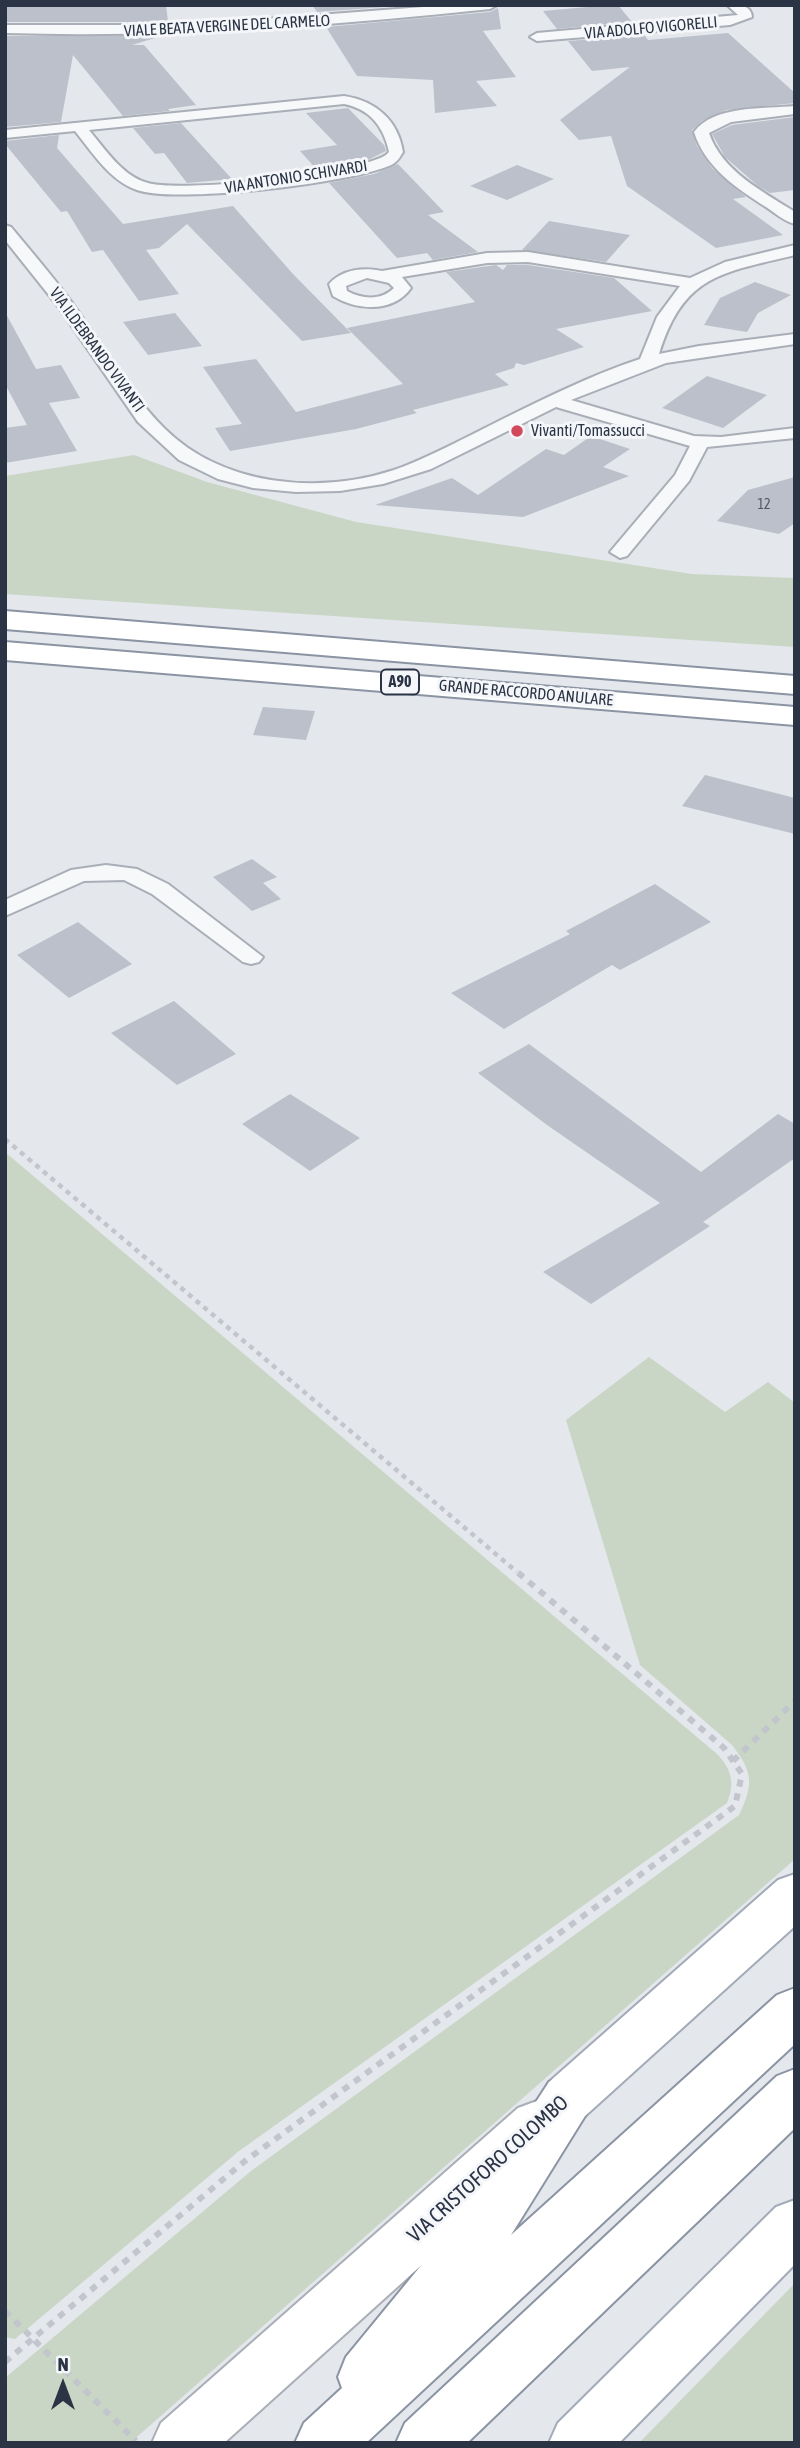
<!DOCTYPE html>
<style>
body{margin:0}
#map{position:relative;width:800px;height:2448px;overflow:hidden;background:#e4e7ec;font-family:"Asap Condensed",sans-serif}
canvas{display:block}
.frame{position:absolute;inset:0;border:7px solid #2b3445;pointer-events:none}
.north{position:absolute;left:28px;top:2350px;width:70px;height:70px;-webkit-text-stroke:5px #f4f6f9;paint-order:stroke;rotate:0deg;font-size:19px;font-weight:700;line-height:28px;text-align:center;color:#2b3445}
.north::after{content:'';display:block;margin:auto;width:24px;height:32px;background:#2b3445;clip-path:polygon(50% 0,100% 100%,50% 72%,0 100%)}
</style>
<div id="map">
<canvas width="800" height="2448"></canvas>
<div class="frame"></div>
<div class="north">N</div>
</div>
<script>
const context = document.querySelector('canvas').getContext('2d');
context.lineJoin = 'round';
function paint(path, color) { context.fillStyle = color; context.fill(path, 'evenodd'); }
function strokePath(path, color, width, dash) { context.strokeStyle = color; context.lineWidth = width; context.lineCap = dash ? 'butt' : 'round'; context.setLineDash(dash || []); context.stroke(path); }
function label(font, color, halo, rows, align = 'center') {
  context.font = font + ' "Asap Condensed",sans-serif'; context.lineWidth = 6; context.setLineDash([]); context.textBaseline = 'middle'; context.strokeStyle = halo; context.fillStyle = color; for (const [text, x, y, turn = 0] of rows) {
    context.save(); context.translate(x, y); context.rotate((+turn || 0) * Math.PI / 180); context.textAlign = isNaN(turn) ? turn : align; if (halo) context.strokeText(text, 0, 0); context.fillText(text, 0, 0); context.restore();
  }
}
paint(new Path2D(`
 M134 455 207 482 356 522 692 574 795 578V647L5 594V476Z
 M5 1152 717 1754C732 1769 735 1784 727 1803L239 2151 15 2339 5 2337Z
 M649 1357 725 1412 768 1382 795 1403V1859L130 2443H5V2378L251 2171 739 1815C754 1784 753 1772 732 1745L640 1665 566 1420Z
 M795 2283V2443H639Z`), '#c9d6c5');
paint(new Path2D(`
 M5 5H166L168 22H5Z
 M312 5H411L317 12Z
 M610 5H618L632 22 557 29 543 11Z
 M498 8 501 29 483 31 516 77 476 81 497 106 435 113 433 80 357 76 326 27 490 12Z
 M728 33 795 93V103L726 110 702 121 692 130 697 146 712 168 746 197 733 199 783 235 716 248 627 186 611 136 579 140 560 120 630 67 592 71 568 41 644 35 648 40Z
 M165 35 132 45H144L196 105 168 109 170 111 123 116 73 55 61 122 5 127V36Z
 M348 108 384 145 386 151 368 160 317 170 300 151 337 145 306 113Z
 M795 117V190L770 193 758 186 725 157 712 134 732 125Z
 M181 123 232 179 187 183 164 153 155 154 133 128Z
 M59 135 57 148 123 224 233 206 293 274 351 333 302 341 187 224 159 248 146 250 179 294 139 301 103 250 92 252 67 211 61 212 5 144V141Z
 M398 164 444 212 428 215 478 252 433 260 427 253 397 258 329 183 374 174Z
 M517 165 554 179 507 200 470 186Z
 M549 221 630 235 606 262 522 250Z
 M496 265 503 270 507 265H528L614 278 652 311 556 329 584 347 524 365 516 363 514 368 495 374 509 385 413 410 417 413 356 429 230 451 215 428 242 424 203 367 256 359 296 412 403 384 347 328 475 302 446 272Z
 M755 282 791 295 758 313 747 332 704 325 720 298Z
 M5 312 36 369 61 365 80 398 49 403 77 451 5 463V428L27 425 5 384Z
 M175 313 202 346 148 355 123 322Z
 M707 376 767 395 723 428 662 408Z
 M591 436 630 449 603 467 629 476 523 517 375 505 452 478 478 495 546 449 564 455Z
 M795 477V523L779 534 717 521 748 490Z
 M263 707 315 711 306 740 253 735Z
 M705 775 795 798V834L682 806Z
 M252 859 277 877 263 883 281 899 252 911 213 877Z
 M655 884 711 922 620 970 612 965 504 1029 451 993 570 934 566 931Z
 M78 922 132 964 69 998 17 955Z
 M174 1001 236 1054 177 1085 111 1033Z
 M529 1044 701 1172 778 1114 795 1124V1158L703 1222 710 1226 591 1304 543 1272 660 1203 547 1125 478 1073Z
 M290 1094 360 1138 310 1171 242 1124Z`), '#bbc0ca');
const minor = new Path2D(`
 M449 5H497L490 9C328 26 168 38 5 33V25H188Z
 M727 5C738 5 751 4 752 17L730 25 537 41 530 37 537 33 738 15Z
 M344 96C376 101 398 120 403 152 400 157 398 161 393 164 356 183 175 204 137 190 110 181 92 152 75 131L5 138V130ZM344 104C370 109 384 127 389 152L386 155C356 174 183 193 148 183 123 177 105 149 89 130Z
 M795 106V114L731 122 709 133C722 171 762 191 795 212V224C784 221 775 213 766 207 736 188 705 167 694 132 714 105 764 109 795 106Z
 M5 225 11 227C34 255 59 283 80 314 107 353 131 395 165 429 223 486 318 495 394 470 425 459 455 443 485 428 535 403 586 377 640 359L657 317 680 286 528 262 487 263 402 277 411 288C393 313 358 311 333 296L329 284C342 269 364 267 382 271L487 253 528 252 690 278 725 262 795 245V255C722 273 684 274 659 354L699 346 795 334V344L666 363 571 400 694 436 721 437 795 428V438L707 447 689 481 627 556 620 558 610 552 675 475 690 446 556 407 431 469 383 484 340 491 296 492 253 488 218 479 179 460 138 422 60 309 5 240ZM367 278 389 283 394 288C381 301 362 299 347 291L346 286Z
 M106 865 137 869 168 884 263 957 259 962 251 964 243 962 152 894 124 880 84 881 5 916V900L71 870Z`);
const secondary = new Path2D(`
 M537 2101 556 2108 563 2126 556 2144 224 2443H152L161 2423 518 2108Z`);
const primary = new Path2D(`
 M795 1874V1926L585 2116 567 2123 549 2116 541 2099 549 2082 778 1880Z
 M795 2200V2264L619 2443H549L558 2423 776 2207Z`);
const trunk = new Path2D(`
 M795 1988V2044L366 2443H295L304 2423 342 2388 338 2377 346 2357 460 2218 549 2082 567 2075 585 2082 593 2099 585 2116 511 2235 777 1995Z
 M795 2069V2128L467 2443H396L405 2423 777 2076Z`);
const motorway = new Path2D(`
 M5 611 795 676V694L5 629Z
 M5 642 795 707V725L5 660Z`);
strokePath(minor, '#a9aeb7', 4);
strokePath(secondary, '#a9aeb7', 4);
strokePath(primary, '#a3abb8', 4);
strokePath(trunk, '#8b94a3', 4);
strokePath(motorway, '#8b94a3', 4);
strokePath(new Path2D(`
 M5 1139 517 1572`), '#c2c5cb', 4.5, [5, 5]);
strokePath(new Path2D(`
 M733 1761 795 1701
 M5 2311 136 2441
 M5 2362 245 2161 735 1806 742 1774 724 1748 515 1570`), '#c2c5cb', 6, [7, 7]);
paint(minor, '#f7f8fa');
paint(secondary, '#fff');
paint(primary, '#fff');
paint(trunk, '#fff');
paint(motorway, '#fff');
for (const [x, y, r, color] of [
 [517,431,7,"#d1495b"]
]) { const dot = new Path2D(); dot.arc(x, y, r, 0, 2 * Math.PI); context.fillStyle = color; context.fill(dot); strokePath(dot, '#f4f6f9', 2.5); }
label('14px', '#4f5766', null, [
 ["12",764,505]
]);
label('16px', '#2b3445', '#f4f6f9', [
 ["VIALE BEATA VERGINE DEL CARMELO",227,26,-3],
 ["VIA ADOLFO VIGORELLI",651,28,-5],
 ["VIA ANTONIO SCHIVARDI",296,177,-9],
 ["VIA ILDEBRANDO VIVANTI",97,350,54],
 ["GRANDE RACCORDO ANULARE",526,693,5]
]);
label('16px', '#2b3445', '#f4f6f9', [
 ["Vivanti/Tomassucci",531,431]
], 'left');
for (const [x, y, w] of [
 [400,682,38]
]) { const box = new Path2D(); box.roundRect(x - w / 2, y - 12.5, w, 25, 5); context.fillStyle = '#f4f6f9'; context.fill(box); strokePath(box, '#2b3445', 2); }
label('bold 16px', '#2b3445', null, [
 ["A90",400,682]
]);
label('21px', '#2b3445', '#f4f6f9', [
 ["VIA CRISTOFORO COLOMBO",488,2169,-42]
]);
</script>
